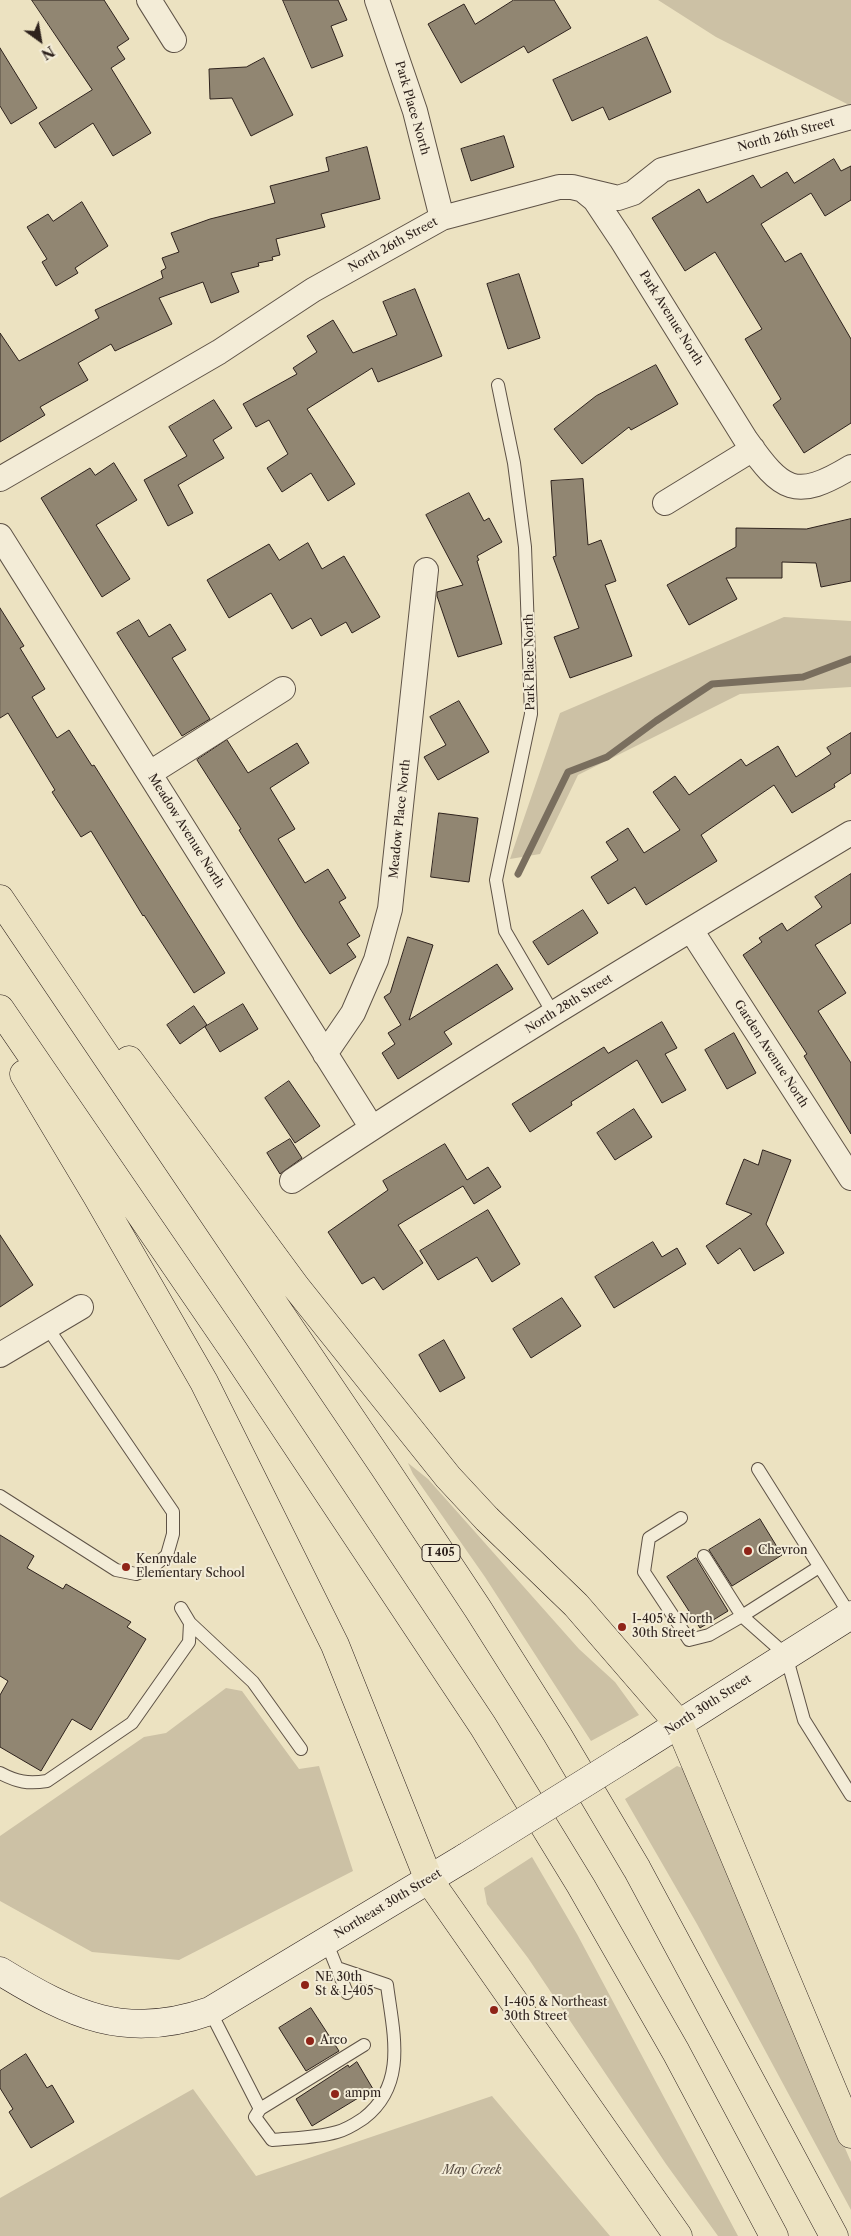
<!DOCTYPE html>
<style>
body{margin:0}
#map{position:relative;width:851px;height:2236px;overflow:hidden;background:#ece2c1;font-family:"Libre Caslon Text",serif}
canvas{display:block}
.north{position:absolute;left:15px;top:15px;width:50px;height:50px;-webkit-text-stroke:4px #f3ecd7;paint-order:stroke;rotate:148deg;font-size:14px;font-weight:700;line-height:20px;text-align:center;color:#2e221d}
.north::after{content:'';display:block;margin:auto;width:18px;height:22px;background:#2e221d;clip-path:polygon(50% 0,100% 100%,50% 72%,0 100%)}
</style>
<div id="map">
<canvas width="851" height="2236"></canvas>
<div class="north">N</div>
</div>
<script>
const context = document.querySelector('canvas').getContext('2d');
context.lineJoin = 'round';
function paint(path, color) { context.fillStyle = color; context.fill(path, 'evenodd'); }
function strokePath(path, color, width, dash) { context.strokeStyle = color; context.lineWidth = width; context.lineCap = dash ? 'butt' : 'round'; context.setLineDash(dash || []); context.stroke(path); }
function label(font, color, halo, rows, align = 'center') {
  context.font = font + ' "Libre Caslon Text",serif'; context.lineWidth = 4; context.setLineDash([]); context.textBaseline = 'middle'; context.strokeStyle = halo; context.fillStyle = color; for (const [text, x, y, turn = 0] of rows) {
    context.save(); context.translate(x, y); context.rotate((+turn || 0) * Math.PI / 180); context.textAlign = isNaN(turn) ? turn : align; if (halo) context.strokeText(text, 0, 0); context.fillText(text, 0, 0); context.restore();
  }
}
paint(new Path2D(`
 M658 0H851V106L716 37Z
 M784 617 851 621V687L740 694 578 775 540 854 510 859 560 713Z
 M408 1463 428 1479 579 1649 615 1682 639 1715 591 1741 485 1577 413 1474Z
 M226 1688 242 1691 299 1769 319 1766 353 1871 179 1960 92 1952 0 1901V1836L144 1737 166 1733Z
 M677 1766 682 1768 689 1779 736 1896 851 2162V2210L697 1924 625 1799Z
 M532 1857 577 1934 738 2236H718L666 2164 528 1958 487 1904 484 1888Z
 M193 2089 256 2176 492 2096 610 2236H0V2198Z`), '#ccc1a5');
strokePath(new Path2D(`
 M518 874 568 772 607 757 656 721 712 684 803 677 851 659`), '#796e5e', 7);
const building = new Path2D(`
 M32 0H104L129 39 117 47 125 59 111 68 151 133 113 156 93 123 55 148 39 123 92 90Z
 M283 0H338L347 20 331 26 343 56 312 68Z
 M514 0H554L571 28 528 53 524 46 461 83 428 24 464 4 475 24Z
 M647 37 671 92 609 120 603 107 572 121 553 80Z
 M0 48 37 108 11 124 0 106Z
 M264 58 293 115 251 136 232 98 210 99 209 69 246 67Z
 M504 136 514 167 471 181 461 149Z
 M367 147 380 199 321 214 325 227 276 239 280 255 272 257 273 260 258 263 259 266 231 273 239 292 211 303 203 282 159 298 172 324 115 351 111 344 78 363 88 380 40 407 45 415 0 442V333L19 361 99 318 95 310 163 278 161 271 166 268 162 258 179 252 171 233 210 219 275 203 270 186 329 171 326 158Z
 M834 159 841 171 851 166V200L825 216 811 193 761 224 785 262 801 253 851 339V423L804 453 773 405 781 399 745 339 762 329 715 252 685 271 652 218 699 189 707 203 753 175 761 188 787 172 794 183Z
 M82 202 108 246 75 268 78 273 56 286 42 262 47 259 27 227 48 214 53 221Z
 M519 274 540 338 508 349 487 284Z
 M415 289 442 356 378 382 372 368 307 409 355 484 328 501 311 473 282 492 267 468 288 454 269 420 256 427 243 404 297 374 293 368 317 352 307 336 333 320 353 353 397 335 383 302Z
 M656 365 678 404 631 430 629 427 582 464 554 429 596 396Z
 M214 400 232 428 213 440 224 458 178 485 193 513 168 526 144 480 187 456 169 427Z
 M114 463 137 500 96 525 130 579 102 597 41 498 90 468 95 475Z
 M583 479 588 545 601 540 616 581 605 585 632 656 570 678 554 637 579 628 553 557 556 556 551 481Z
 M469 493 484 521 489 518 502 542 477 556 479 560 477 561 502 644 458 657 437 596V592L463 585 426 515Z
 M851 519V581L821 587 816 563 782 562V578H726L737 599 689 625 667 585 736 547V528L806 529Z
 M308 543 322 569 344 556 380 617 352 633 346 622 321 636 311 618 292 629 271 593 229 618 207 580 269 544 279 560Z
 M0 608 24 646 20 648 45 689 32 697 57 738 69 730 92 766 94 765 225 973 194 993 144 915 143 916 91 831 81 837 52 792 55 790 8 713 0 718Z
 M139 620 149 637 170 624 186 650 172 658 210 719 182 736 117 633Z
 M459 701 489 752 438 780 424 757 446 745 430 717Z
 M851 733V773L834 784 835 787 792 813 774 785 701 835 717 861 646 905 635 887 608 904 591 877 618 860 606 842 628 828 644 853 680 830 653 792 675 776 689 795 741 759 746 766 778 746 796 777 831 754 827 748Z
 M227 740 248 773 297 743 309 763 270 788 295 829 278 839 305 883 328 869 346 898 339 902 360 936 347 944 356 957 330 974 299 927 239 830 241 829 197 760Z
 M439 813 478 818 469 882 431 877Z
 M851 874V923L815 945 846 993 818 1011 851 1063V1134L804 1056 807 1054 743 955 762 942 759 938 782 923 787 931 822 907 815 897Z
 M583 910 598 933 548 965 533 942Z
 M408 937 433 945 409 1020 497 964 513 989 444 1032 452 1044 398 1079 382 1053 395 1044 388 1033 401 1025 384 997 390 993Z
 M243 1004 258 1029 220 1052 205 1027Z
 M194 1006 207 1025 180 1044 167 1025Z
 M662 1022 677 1048 665 1054 686 1090 662 1103 637 1060 571 1102 572 1105 530 1132 512 1104 604 1047 608 1053Z
 M734 1033 756 1073 727 1089 705 1050Z
 M289 1081 320 1126 295 1143 265 1098Z
 M634 1109 652 1137 615 1160 597 1133Z
 M290 1139 302 1158 280 1174 267 1153Z
 M445 1144 467 1180 488 1167 501 1187 474 1204 463 1186 398 1225 423 1263 383 1290 374 1277 362 1284 328 1232 388 1190 383 1181Z
 M763 1150 791 1160 766 1224 784 1253 754 1271 740 1248 718 1264 706 1246 752 1214 726 1204 744 1159 758 1165Z
 M488 1210 520 1264 492 1282 477 1257 438 1280 420 1251Z
 M0 1235 33 1285 0 1307Z
 M653 1242 662 1257 677 1248 686 1264 614 1308 595 1277Z
 M562 1298 581 1326 531 1358 513 1329Z
 M444 1340 465 1378 440 1392 419 1355Z
 M760 1519 782 1555 732 1586 709 1550Z
 M0 1535 34 1556 27 1568 63 1589 66 1584 131 1622 127 1627 146 1639 91 1730 72 1719 41 1771 0 1747V1695L8 1681 0 1676Z
 M696 1558 728 1611 700 1628 667 1577Z
 M311 2008 339 2051 306 2071 279 2028Z
 M26 2054 47 2088 52 2085 74 2122 31 2148 9 2112 13 2109 0 2088V2071Z
 M357 2062 373 2089 312 2126 296 2099 348 2065 349 2067Z`);
paint(building, '#918672');
strokePath(building, '#2e221d', 1);
const lane = new Path2D(`
 M498 385 514 463 525 547 531 714 496 880 505 931 553 1013
 M758 1469 850 1615
 M0 1496 116 1570 136 1574 154 1566 167 1555 173 1534V1512L47 1327
 M681 1518 649 1538 644 1572 689 1640 709 1635 742 1616 786 1655 804 1720 851 1795
 M704 1556 742 1616 819 1567
 M190 1623 253 1682 301 1749
 M0 1773C17 1782 28 1784 47 1781L132 1723 189 1642 190 1623 181 1608
 M326 1941 347 1993
 M210 2011 260 2109 364 2045
 M260 2109 255 2117 272 2140C293 2138 316 2138 337 2132 348 2129 355 2124 364 2118 408 2084 393 2032 387 1985L337 1968`);
const street = new Path2D(`
 M149 0 174 40
 M377 0 415 111 442 218
 M584 191 595 200 621 239 746 440C782 491 795 501 851 467
 M0 479 219 352 313 290 442 218 559 187H572L618 198 633 193 662 170 851 117
 M665 503 753 449
 M0 536 372 1128
 M150 773 283 689
 M691 930 851 1178
 M325 1054 353 1013 376 960 390 909 426 570
 M292 1181C474 1059 663 946 851 833
 M0 1355 81 1307`);
const secondary = new Path2D(`
 M628 1756 851 1615
 M0 1971C72 2015 126 2041 210 2011L466 1857`);
const highway = new Path2D(`
 M0 899 384 1467 478 1609 557 1734 637 1869 834 2236
 M0 1009 234 1351 483 1726 581 1886 676 2052 774 2236
 M129 1060 296 1287 448 1477 487 1519 576 1605 679 1724 851 2134
 M24 1074 97 1196 204 1382 335 1645 429 1880 678 2236`);
strokePath(lane, '#5e5246', 14);
strokePath(street, '#5e5246', 26);
strokePath(secondary, '#2e221d', 29);
strokePath(highway, '#2e221d', 29);
strokePath(lane, '#f3ecd7', 12);
strokePath(street, '#f3ecd7', 24);
strokePath(secondary, '#f3ecd7', 28);
strokePath(highway, '#ece2c1', 28);
const secondaryBridge = new Path2D(`
 M466 1857 628 1756`);
strokePath(secondaryBridge, '#2e221d', 29, []);
strokePath(secondaryBridge, '#f3ecd7', 28);
for (const [x, y, r, color] of [
 [748,1551,5,"#8f2418"],
 [126,1567,5,"#8f2418"],
 [622,1627,5,"#8f2418"],
 [305,1985,5,"#8f2418"],
 [494,2010,5,"#8f2418"],
 [310,2041,5,"#8f2418"],
 [335,2094,5,"#8f2418"]
]) { const dot = new Path2D(); dot.arc(x, y, r, 0, 2 * Math.PI); context.fillStyle = color; context.fill(dot); strokePath(dot, '#f3ecd7', 2); }
for (const [x, y, w] of [
 [441,1553,38]
]) { const box = new Path2D(); box.roundRect(x - w / 2, y - 8.5, w, 17, 4); context.fillStyle = '#f3ecd7'; context.fill(box); strokePath(box, '#2e221d', 1); }
label('bold 11px', '#2e221d', null, [
 ["I 405",441,1553]
]);
label('12px', '#2e221d', '#f3ecd7', [
 ["Park Place North",412,108,74],
 ["North 26th Street",786,135,-15],
 ["North 26th Street",393,245,-29],
 ["Park Avenue North",671,318,58],
 ["Park Place North",530,662,-91],
 ["Meadow Place North",400,819,-84],
 ["Meadow Avenue North",186,831,58],
 ["North 28th Street",569,1004,-32],
 ["Garden Avenue North",771,1054,57],
 ["North 30th Street",708,1705,-33],
 ["Northeast 30th Street",388,1904,-31]
]);
label('12px', '#2e221d', '#f3ecd7', [
 ["Chevron",758,1551],
 ["Kennydale",136,1560],
 ["Elementary School",136,1574],
 ["I-405 & North",632,1620],
 ["30th Street",632,1634],
 ["NE 30th",315,1978],
 ["St & I-405",315,1992],
 ["I-405 & Northeast",504,2003],
 ["30th Street",504,2017],
 ["Arco",320,2041],
 ["ampm",345,2094]
], 'left');
label('italic 12px', '#564a3f', '#f3ecd7', [
 ["May Creek",472,2171]
]);
</script>
